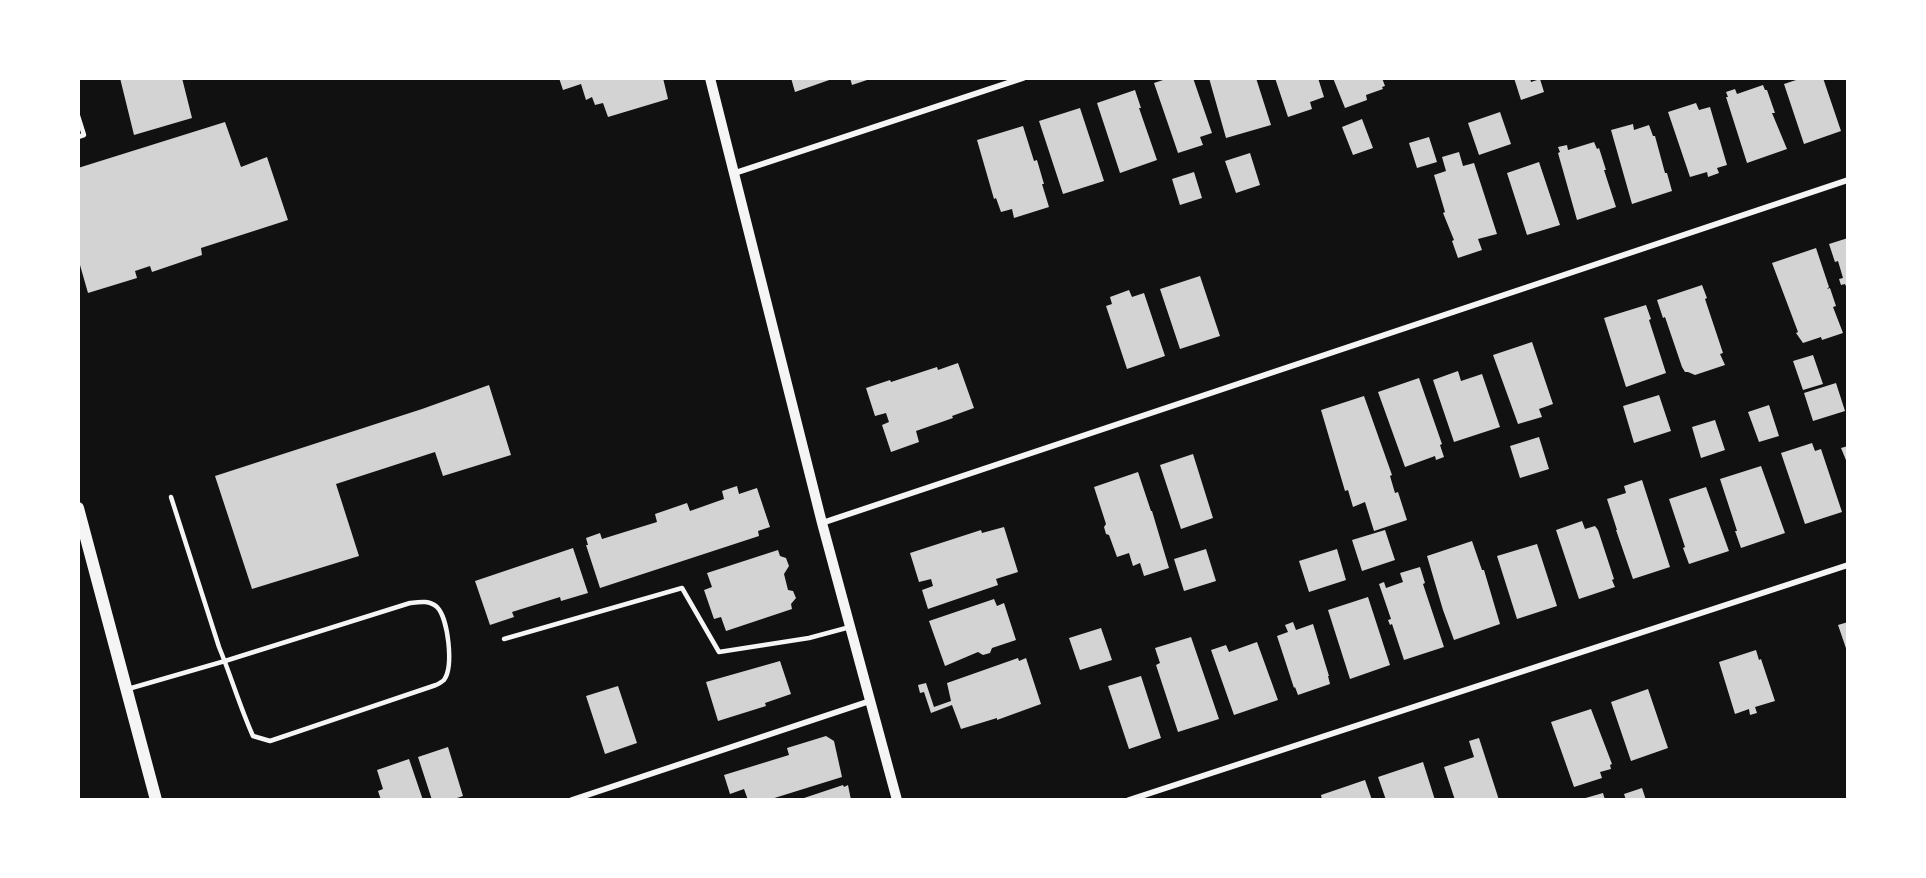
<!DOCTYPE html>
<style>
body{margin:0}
#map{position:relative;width:1926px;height:878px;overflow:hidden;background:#111;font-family:"Open Sans",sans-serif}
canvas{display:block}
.frame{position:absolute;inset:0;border:80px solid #fff;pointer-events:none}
</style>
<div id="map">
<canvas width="1926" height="878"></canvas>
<div class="frame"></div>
</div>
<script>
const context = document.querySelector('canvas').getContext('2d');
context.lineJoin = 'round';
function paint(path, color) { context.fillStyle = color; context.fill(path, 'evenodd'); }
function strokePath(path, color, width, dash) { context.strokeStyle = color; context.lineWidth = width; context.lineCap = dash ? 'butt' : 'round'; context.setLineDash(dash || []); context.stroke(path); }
paint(new Path2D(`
 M120 78H182L192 118 134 135Z
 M559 78H663L668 99 608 117 603 103 595 105 592 97 586 100 581 84 563 90Z
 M791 78H835L795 92Z
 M850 78H873L852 85Z
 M1169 78H1193L1212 133 1200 137 1203 145 1178 153 1154 83Z
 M1209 78H1256L1271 125 1226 138Z
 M1275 78H1318L1324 97 1310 102 1312 109 1288 117Z
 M1333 78H1382L1385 86 1382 87 1383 89 1366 95 1367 100 1345 108Z
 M1514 78H1530L1531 82 1540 79 1544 92 1521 100Z
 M1802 78H1823L1841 131 1804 144 1784 84Z
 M1763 85 1765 90H1767L1775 113H1772L1787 149 1747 163 1726 97H1728L1726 92 1735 89 1737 94Z
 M1135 90 1141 108H1139L1157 160 1120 173 1097 103Z
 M1696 103 1699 110 1710 107 1727 165 1717 168 1719 173 1708 177 1707 172 1690 177 1668 112Z
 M1080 108 1104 181 1063 194 1039 121Z
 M1500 112 1511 144 1479 155 1468 123Z
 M1362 119 1373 148 1353 155 1342 127Z
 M225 122 241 167 267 157 288 220 201 248 202 255 152 272 150 266 135 271 137 278 88 293 78 258V168Z
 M1633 124 1634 130 1649 125 1653 136H1655L1665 173H1667L1672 191 1632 204 1611 130Z
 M1023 126 1034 161 1037 160 1044 184H1042L1049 207 1014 218 1012 209 1001 212 996 198 994 199 977 140Z
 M1429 137 1437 162 1417 168 1409 143Z
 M1594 142 1597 149 1599 148 1606 170H1604L1616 207 1577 220 1558 153 1560 152 1558 147 1567 145 1568 150Z
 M1459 152 1463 166 1474 163 1497 234 1478 239 1482 250 1458 258 1452 241 1454 240 1443 213 1445 212 1434 175 1446 171 1442 157Z
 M1250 153 1260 185 1236 193 1225 161Z
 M1539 162 1560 225 1527 235 1507 173Z
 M1194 172 1202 198 1180 205 1172 179Z
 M1848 238V291L1845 284 1841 285 1839 279 1843 278 1838 261 1835 262 1829 244Z
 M1816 248 1829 287 1827 289 1830 288 1836 306 1833 307 1843 333 1822 340 1821 337 1803 343 1796 333 1798 332 1772 263Z
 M1200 276 1220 336 1180 349 1160 289Z
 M1702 285 1707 298 1705 299 1723 353 1720 354 1725 365 1695 375 1688 372H1685L1682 367 1665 317 1663 318 1657 300Z
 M1129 290 1132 297 1144 293 1165 356 1127 369 1106 306 1112 304 1110 297Z
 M1646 305 1651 319 1649 320 1666 373 1626 387 1604 318Z
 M1532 342 1553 404 1539 409 1542 417 1518 424 1493 355Z
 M1813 355 1823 384 1803 390 1793 361Z
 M958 363 974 408 952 416 953 418 916 431 919 442 891 452 882 425 889 422 886 413 875 416 866 388 890 380 891 382 937 367 938 370Z
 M1458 371 1461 381 1482 374 1500 427 1454 442 1433 380Z
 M1419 378 1442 444 1440 445 1444 457 1436 460 1435 456 1405 467 1378 392Z
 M1836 383 1845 411 1813 421 1804 393Z
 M489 385 511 455 443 476 435 452 336 484 359 556 252 589 215 476 422 409Z
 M1659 395 1671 431 1634 443 1623 406Z
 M1364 396 1392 475 1390 476 1395 493 1398 492 1407 520 1374 531 1365 502 1353 507 1348 490 1345 491 1321 410Z
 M1769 405 1779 436 1759 442 1748 412Z
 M1715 420 1725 450 1701 458 1692 427Z
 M1539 437 1549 469 1520 478 1510 446Z
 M1812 443 1815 451 1821 449 1842 512 1805 524 1781 453Z
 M1848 446V465L1841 448Z
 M1193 454 1213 518 1181 529 1160 465Z
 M1761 466 1785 533 1741 548 1735 531H1737L1720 479Z
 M1138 472 1151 511H1152L1169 568 1144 576 1140 563 1133 566 1129 553 1117 557 1109 535 1106 534 1104 527 1106 524 1094 487Z
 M1642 480 1670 567 1633 579 1616 530H1617L1607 499 1626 493 1624 486Z
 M737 486 739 494 757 488 770 527 758 531 759 536 600 588 586 545H588L586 538 600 533 602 539 657 522 655 514 687 503 690 511 724 499 722 491Z
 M1706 487 1729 551 1689 564 1683 548 1685 547 1669 499Z
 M1582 521 1585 529 1595 526 1598 530 1614 579 1612 580 1615 587 1579 599 1556 530Z
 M1004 527 1018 572 996 579 998 585 928 609 922 590 933 586 931 579 919 582 910 553 981 530 982 533Z
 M1385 530 1395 560 1362 571 1352 540Z
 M1472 541 1482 570H1484L1500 624 1454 640 1443 610 1427 556Z
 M1537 544 1557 606 1517 619 1497 556Z
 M573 548 588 593 561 601 560 597 512 612 514 617 490 625 475 581Z
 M1206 549 1216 581 1184 591 1174 559Z
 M1337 549 1346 580 1309 592 1299 561Z
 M778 550 780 556 786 558 789 566 784 574 788 590 793 591 796 598 791 604 792 609 726 631 721 617 714 619 704 590 712 587 707 573Z
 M1420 567 1425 583 1423 584 1444 647 1404 660 1392 624 1390 625 1388 620 1391 619 1379 584 1384 582 1386 588 1403 582 1400 573Z
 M1368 597 1390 665 1350 679 1328 610Z
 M994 599 997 606 1004 603 1016 640 992 648 990 653 983 655 978 652 945 666 929 621Z
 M1293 622 1296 630 1313 624 1329 676H1328L1330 684 1298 695 1295 687 1294 688 1277 636 1288 632 1285 625Z
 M1848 622V654L1838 625Z
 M1101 628 1112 660 1080 670 1069 638Z
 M1191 637 1219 719 1178 732 1156 665 1160 663 1155 648Z
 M1257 642 1278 700 1234 715 1211 650 1226 645 1229 652Z
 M1756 650 1759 660 1761 659 1775 701 1755 707 1757 713 1750 715 1749 709 1735 714 1719 662Z
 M1018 658 1019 661 1026 658 1041 704 997 720V718L961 729 952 705 931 713 924 692 920 693 918 685 926 683 934 707 951 701 947 683Z
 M780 661 791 694 765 703 766 706 718 721 706 682Z
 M1141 676 1161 738 1129 749 1108 686Z
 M618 686 637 743 605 754 586 696Z
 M1648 689 1668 748 1631 761 1611 702Z
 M1591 709 1612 764 1610 765 1611 769 1600 772 1602 778 1574 787 1551 722Z
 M826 736 834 741 842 777 768 800H748L744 789 730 794 724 775 789 755 787 748Z
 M1479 738 1499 800H1455L1444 767 1474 757 1469 741Z
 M448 747 463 796 451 800H432L418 757Z
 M409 759 423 800H381L378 791 383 789 377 770Z
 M1423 762 1435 800H1386L1378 777Z
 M1365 780 1372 800H1322L1321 795Z
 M843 785 844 787 848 785 851 800H798Z
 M1642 788 1646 800H1626L1624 794Z
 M1603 793 1605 800H1582V799Z`), '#d3d3d3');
strokePath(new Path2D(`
 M78 116 84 135 78 137
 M504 639 682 588 719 652 809 638 850 627
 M128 689 225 661 410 603C419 602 429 600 437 607 448 618 454 666 444 680 443 681 437 685 436 685L270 741 253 736C240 707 231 676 219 647L171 497`), '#f5f5f5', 4.5);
strokePath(new Path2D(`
 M735 173 1023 78
 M822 523 1848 180
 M572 800 870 701
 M1129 800 1848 565`), '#f5f5f5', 6);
strokePath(new Path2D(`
 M710 78 822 523 897 800`), '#f5f5f5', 10);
strokePath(new Path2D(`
 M78 508 156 800`), '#f5f5f5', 12);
</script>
